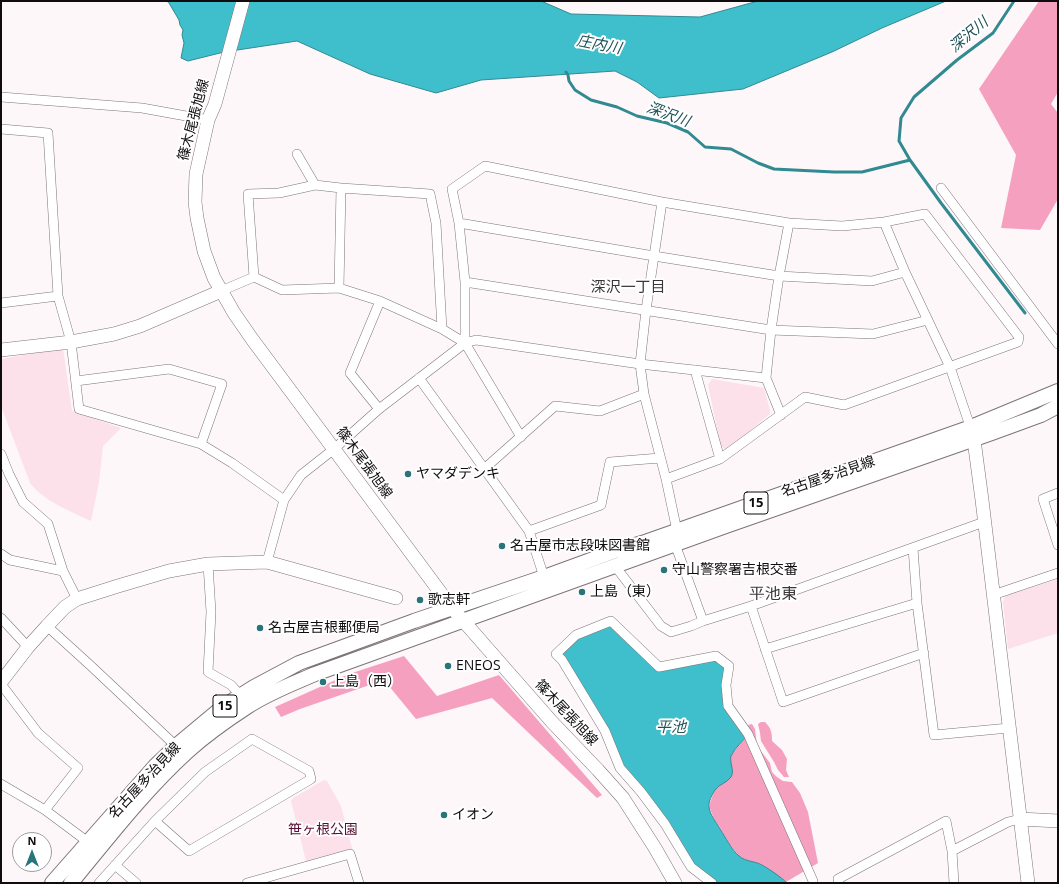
<!DOCTYPE html>
<meta charset="utf-8">
<style>
body{margin:0}
#map{position:relative;width:1059px;height:884px;overflow:hidden;background:#fef7f9;font-family:"Open Sans",sans-serif}
canvas{display:block}
.frame{position:absolute;inset:0;border:2px solid #0f0c0d;pointer-events:none}
.north{position:absolute;left:12px;top:832px;width:40px;height:40px;box-sizing:border-box;background:#fff;border:1px solid #9f9e9e;border-radius:50%;rotate:0deg;font-size:11px;font-weight:700;line-height:16px;text-align:center;color:#0f0c0d}
.north::after{content:'';display:block;margin:auto;width:14px;height:18px;background:#29737a;clip-path:polygon(50% 0,100% 100%,50% 72%,0 100%)}
</style>
<div id="map">
<canvas width="1059" height="884"></canvas>
<div class="frame"></div>
<div class="north">N</div>
</div>
<script>
const context = document.querySelector('canvas').getContext('2d');
context.lineJoin = 'round';
function paint(path, color) { context.fillStyle = color; context.fill(path, 'evenodd'); }
function strokePath(path, color, width, dash) { context.strokeStyle = color; context.lineWidth = width; context.lineCap = dash ? 'butt' : 'round'; context.setLineDash(dash || []); context.stroke(path); }
function label(font, color, halo, rows, align = 'center') {
  context.font = font + ' "Open Sans","Noto Sans JP",sans-serif'; context.lineWidth = 4; context.setLineDash([]); context.textBaseline = 'middle'; context.strokeStyle = halo; context.fillStyle = color; for (const [text, x, y, turn = 0] of rows) {
    context.save(); context.translate(x, y); context.rotate((+turn || 0) * Math.PI / 180); context.textAlign = isNaN(turn) ? turn : align; if (halo) context.strokeText(text, 0, 0); context.fillText(text, 0, 0); context.restore();
  }
}
paint(new Path2D(`
 M63 348 72 411 121 428 103 446 99 482 91 521C70 511 45 502 30 483L1 406V359Z
 M712 379 764 388 770 410V414L727 450 721 447 708 385Z
 M1058 579V633L1008 649 1003 602 1005 596Z
 M324 780 327 781 341 806 353 852 310 863 306 861 291 801 293 798Z`), '#fce0ea');
paint(new Path2D(`
 M1039 1H1058V92L1051 104 1058 113V199L1040 230 1001 228 1016 155 979 89Z
 M404 656 437 696 499 675 602 795 597 798 492 698 416 719 384 680 300 709 281 717 275 707 349 674Z
 M761 722H765C771 728 772 732 772 741L782 750 787 759 786 770 789 777H784L778 770 774 762 761 741 760 733 758 724Z
 M752 724 755 729 757 746 770 763 772 772 777 777 783 781 792 782 800 793 808 812 818 863 786 882 761 864 747 861 740 857 730 845 720 828 714 819 709 806 714 791 718 786 727 781 731 765 730 757 734 751 744 740 748 734 751 731 748 725Z`), '#f6a0c0');
const water = new Path2D(`
 M167 1H541L571 14 700 17 758 1H946L882 28 832 52 743 89 659 98 637 82 615 71 481 80 436 93 370 74 297 41 224 52 188 61 181 58 184 43 182 35 183 30 180 25 179 20 169 3Z
 M611 621 659 667 716 656 729 666 728 706 748 734C743 742 735 747 731 756 729 762 735 771 731 777 727 783 719 784 715 790 712 794 708 803 709 807 710 815 716 822 720 829 726 838 731 849 739 856 746 862 755 861 762 865 769 869 781 877 787 883H712L691 867 620 768 605 730 556 654 576 635Z`);
paint(water, '#3fbfcb');
strokePath(water, '#318992', 1);
strokePath(new Path2D(`
 M566 72 568 75 569 81 575 90 591 100 617 107 637 116 667 123 688 132 705 147 731 149 758 163 774 169 834 172H862L910 160 941 203 1025 313
 M910 160 899 141 901 118 914 97 957 60 993 33 1014 1`), '#318992', 3);
const street = new Path2D(`
 M1 97 142 108 208 120
 M1 129 48 133 58 296 71 342 79 409 201 444 232 463 284 500
 M297 154 315 185
 M941 188 1058 344
 M662 202 646 310 640 364 644 394 666 479 677 531
 M884 222 905 272 950 367 972 432
 M459 223 654 256 779 276 872 281 905 272
 M254 277 248 194 279 193 315 185 341 188 430 194 436 223 442 329
 M465 282 771 330 873 334 928 320
 M339 288 341 188
 M221 291 254 277 282 290 339 288 380 301 442 329 465 343 521 437
 M1 303 58 296
 M465 343V282L459 223 452 189 485 166 662 202 789 223 842 226 884 222 925 214 1019 337 1018 342 844 405 805 397 720 459 666 479
 M695 370 720 459
 M419 378 529 531 544 577
 M76 381 169 369 222 384 201 444
 M379 409 350 373 380 301
 M781 415 766 378 771 330 779 276 789 223
 M1 454 9 474 23 502 48 524 63 571 77 599
 M484 469 555 406 600 411 644 394
 M1058 493 1043 499 1058 545
 M529 531 601 505 610 462 660 458
 M675 544 703 621
 M913 548 917 603 934 735 1009 728
 M1 554 10 560 63 571
 M267 562 284 500 301 475 334 449 379 409 465 343 476 340 640 364 766 378
 M208 564 211 612 208 672 231 685 241 696
 M615 566 661 626 671 632 691 626 703 621 751 606 984 522
 M993 595 1058 573
 M751 606 783 702 924 653
 M1 618 28 647
 M47 626 91 666 176 746
 M765 649 917 603
 M1 684 38 733 78 768 45 810
 M1 784 45 810 88 842
 M952 851 1008 822 1020 819
 M115 865 136 883
 M99 883 155 821 205 772 252 739 309 771 311 779 189 851 155 821
 M247 883 350 854 359 883
 M712 883 691 867 665 824 641 792 620 768 605 731 562 660 556 654 576 635 611 621 659 667 716 656 729 666 726 685 728 706 748 734 813 881
 M839 883 838 879 946 821 952 851 954 883`);
const secondary = new Path2D(`
 M243 1 215 104 208 120 196 174 195 202 197 218 204 251 214 278 234 313 252 339 452 608 552 722 598 770 623 798 655 848 675 883
 M1 350 71 342 114 334 140 326 221 291
 M974 440 982 500 1028 883
 M1 682 28 647 47 626 65 607 77 599 118 586 169 571 208 564 267 562 396 598
 M1020 819 1058 821`);
const primary = new Path2D(`
 M52 883 156 765 176 746 224 706 254 687 299 663 414 621 544 577 615 551 642 543 971 427 1058 391
 M71 883C108 838 145 790 188 751 206 735 227 720 247 707 268 693 292 684 315 674L726 526 992 433 1041 415 1058 406`);
strokePath(street, '#7d7477', 10);
strokePath(secondary, '#7d7477', 14);
strokePath(primary, '#7d7477', 16);
strokePath(street, '#fff', 9);
strokePath(secondary, '#fff', 13);
strokePath(primary, '#fff', 14);
for (const [x, y, r, color] of [
 [408,474,4,"#29737a"],
 [502,546,4,"#29737a"],
 [664,570,4,"#29737a"],
 [582,592,4,"#29737a"],
 [420,600,4,"#29737a"],
 [260,628,4,"#29737a"],
 [448,666,4,"#29737a"],
 [323,682,4,"#29737a"],
 [444,815,4,"#29737a"]
]) { const dot = new Path2D(); dot.arc(x, y, r, 0, 2 * Math.PI); context.fillStyle = color; context.fill(dot); strokePath(dot, '#fff', 1.5); }
for (const [x, y, w] of [
 [756,503,24],
 [225,706,24]
]) { const box = new Path2D(); box.roundRect(x - w / 2, y - 11, w, 22, 3); context.fillStyle = '#fff'; context.fill(box); strokePath(box, '#0f0c0d', 1); }
label('bold 13px', '#0f0c0d', null, [
 ["15",756,503],
 ["15",225,706]
]);
label('14px', '#0f0c0d', '#fff', [
 ["篠木尾張旭線",194,120,-75],
 ["篠木尾張旭線",364,463,54],
 ["名古屋多治見線",828,477,-19],
 ["篠木尾張旭線",566,713,47],
 ["名古屋多治見線",145,781,-47]
]);
label('14px', '#0f0c0d', '#fff', [
 ["ヤマダデンキ",416,474],
 ["名古屋市志段味図書館",510,546],
 ["守山警察署吉根交番",672,570],
 ["上島（東）",590,592],
 ["歌志軒",428,600],
 ["名古屋吉根郵便局",268,628],
 ["ENEOS",456,666],
 ["上島（西）",331,682],
 ["イオン",452,815]
], 'left');
label('14px', '#590e33', '#fff', [
 ["笹ヶ根公園",323,830]
]);
label('italic 15px', '#1e5358', '#fff', [
 ["深沢川",969,35,-40],
 ["庄内川",599,45,11],
 ["深沢川",668,115,20],
 ["平池",671,728]
]);
label('15px', '#3d3638', '#fff', [
 ["深沢一丁目",628,288]
]);
label('16px', '#3d3638', '#fff', [
 ["平池東",773,594]
]);
</script>
